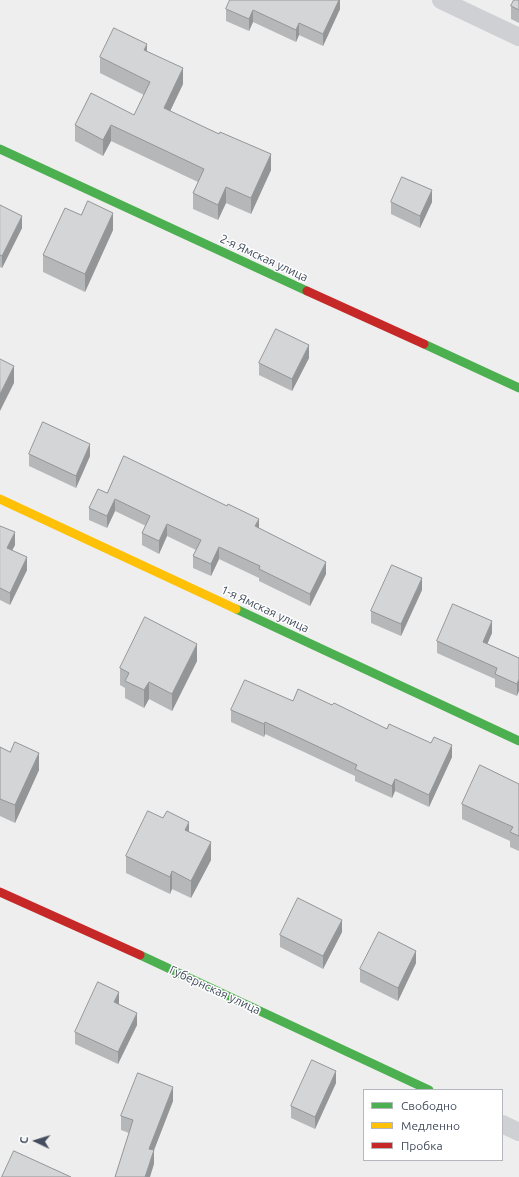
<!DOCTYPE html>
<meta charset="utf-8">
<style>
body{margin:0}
#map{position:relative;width:519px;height:1177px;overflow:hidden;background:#efeeee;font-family:Ubuntu,sans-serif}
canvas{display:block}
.legend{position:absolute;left:363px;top:1089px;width:140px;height:72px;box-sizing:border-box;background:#fff;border:1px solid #b4b8be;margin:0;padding:5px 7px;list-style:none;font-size:12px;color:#434d5d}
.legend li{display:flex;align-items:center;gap:8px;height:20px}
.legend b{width:20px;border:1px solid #b4b8be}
.north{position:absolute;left:16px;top:1121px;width:40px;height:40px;-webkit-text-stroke:3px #fff;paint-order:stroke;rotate:274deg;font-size:11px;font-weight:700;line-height:16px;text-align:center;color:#434d5d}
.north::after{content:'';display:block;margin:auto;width:14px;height:18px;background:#434d5d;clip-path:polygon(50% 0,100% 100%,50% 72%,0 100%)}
</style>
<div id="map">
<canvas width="519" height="1177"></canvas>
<ul class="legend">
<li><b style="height:5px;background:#4caf50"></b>Свободно</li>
<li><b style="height:5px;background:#ffc107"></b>Медленно</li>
<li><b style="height:5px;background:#c62828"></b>Пробка</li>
</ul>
<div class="north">С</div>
</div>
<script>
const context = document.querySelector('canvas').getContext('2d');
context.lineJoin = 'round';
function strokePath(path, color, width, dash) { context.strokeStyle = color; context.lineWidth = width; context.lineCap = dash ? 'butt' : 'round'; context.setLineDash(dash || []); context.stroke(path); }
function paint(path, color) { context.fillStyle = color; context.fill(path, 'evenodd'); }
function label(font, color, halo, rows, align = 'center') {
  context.font = font + ' Ubuntu,sans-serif'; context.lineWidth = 3; context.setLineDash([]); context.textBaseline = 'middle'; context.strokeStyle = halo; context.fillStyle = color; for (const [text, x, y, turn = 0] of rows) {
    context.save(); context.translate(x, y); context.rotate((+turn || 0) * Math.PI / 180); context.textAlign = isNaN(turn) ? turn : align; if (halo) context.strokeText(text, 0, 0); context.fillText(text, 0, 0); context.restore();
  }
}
strokePath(new Path2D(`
 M441 0 519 37
 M502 1124 519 1132`), '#ced0d4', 18);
strokePath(new Path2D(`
 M0 149 307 291
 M424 344 519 388
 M236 609 519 741
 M140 955 429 1090`), '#4caf50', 9);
strokePath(new Path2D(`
 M0 499 236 609`), '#ffc107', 9);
strokePath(new Path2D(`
 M307 291 424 344
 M0 892 140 955`), '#c62828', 9);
paint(new Path2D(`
 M340 0V9L323 46 299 35 296 42 253 22 249 31 226 21V9Z
 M519 0V23L511 19V6Z
 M147 51 183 84 170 111 271 170 251 214 226 203 218 220 193 209V193L198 182 111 141 103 156 75 141V125L134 115 144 95 100 73V57Z
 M391 202H432L420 228 391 214Z
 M0 205 22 228 2 268 0 267Z
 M113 230 85 292 43 272V255Z
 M309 358 292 391 259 375V363Z
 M29 454 90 456 76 488 29 466Z
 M107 493 259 528 326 574 310 606 259 581V578L219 559 211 576 193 568V556L196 550 167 536 159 554 142 545V533L146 526 115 511 107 528 89 520V508Z
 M0 526 15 545 12 550 27 570 10 605 0 600Z
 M422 590 401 636 371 623V611Z
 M492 633 487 644 519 658 517 696 495 687V679L437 653V641Z
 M197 661 172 711 149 699 144 708 125 698V688L120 685V668Z
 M293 701 332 705 452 757 429 807 395 791 392 798 355 781V776L304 752 265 734 264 737 231 722V710Z
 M0 747 39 770 15 823 0 816Z
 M519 784V851L510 847V841L462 819V804Z
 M189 832 211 860 191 898 172 889 170 894 126 873V856Z
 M342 932 323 969 280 947V935Z
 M416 963 398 1001 360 982V969Z
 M119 1005 137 1025 118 1064 75 1044V1032Z
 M336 1083 315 1129 291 1118V1106Z
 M173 1101 154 1150V1164L129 1133 121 1130V1116Z`), '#b6b7b9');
paint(new Path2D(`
 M339 0H340V9L323 46V34Z
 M253 10V22L249 31V19Z
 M299 23V35L296 42V30Z
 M147 44V59L144 50Z
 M183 68V84L164 124V108Z
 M111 125V141L103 156V140Z
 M271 154V170L251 214V198Z
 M226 187V203L218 220V205Z
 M432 190V202L420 228V216Z
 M113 213V230L85 292V274Z
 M22 216V228L2 268V256Z
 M309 345V358L292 391V379Z
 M14 366V383L0 411V394Z
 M90 444V456L76 488V476Z
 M115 499V511L107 528V516Z
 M259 519V531L255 526Z
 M167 524V536L159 554V541Z
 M15 532V545L7 560V548Z
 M219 547V559L211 576V564Z
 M27 557V570L10 605V593Z
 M326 562V574L310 606V594Z
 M422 578V590L401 636V624Z
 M492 621V633L483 654V642Z
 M197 644V661L172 711V694Z
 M519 679V691L517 696V684Z
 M149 682V699L144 708V690Z
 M265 722V734L264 737V724Z
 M452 745V757L429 807V795Z
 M39 753V770L15 823V805Z
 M395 779V791L392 798V786Z
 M189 822V839L185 830Z
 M211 842V860L191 898V881Z
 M172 871V889L170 894V877Z
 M342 920V932L323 969V956Z
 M416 951V963L398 1001V988Z
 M119 992V1004L114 1015V1002Z
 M137 1013V1025L118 1064V1052Z
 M336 1071V1083L315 1129V1117Z
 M173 1087V1101L149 1163V1149Z
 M154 1150V1164L150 1177H145Z`), '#949596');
const building = new Path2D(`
 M230 0H339L323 34 299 23 296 30 253 10 249 19 226 9Z
 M514 0H519V10L511 6Z
 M114 28 147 44 144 50 183 68 164 108 219 134 220 132 271 154 251 198 226 187 218 205 193 193 204 169 111 125 103 140 75 125 91 93 134 115 150 82 100 57Z
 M402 177 432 190 420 216 391 202Z
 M88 201 113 213 85 274 43 255 65 208 81 215Z
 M0 205 22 216 2 256 0 255Z
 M276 329 309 345 292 379 259 363Z
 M0 359 14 366 0 394Z
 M43 422 90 444 76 476 29 454Z
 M124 456 227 506 228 504 259 519 255 526 326 562 310 594 259 569 260 566 219 547 211 564 193 556 201 540 167 524 159 541 142 533 150 516 115 499 107 516 89 508 98 489 107 493Z
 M0 526 15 532 7 548 27 557 10 593 0 588Z
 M392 565 422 578 401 624 371 611Z
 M453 604 492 621 483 642 519 658V679L517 684 495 674 497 668 437 641Z
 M145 617 197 644 172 694 149 682 144 690 125 681 129 673 120 668Z
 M245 680 293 701 298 689 332 705 334 703 387 729 389 724 431 743 434 737 452 745 429 795 395 779 392 786 355 769 357 765 304 740 265 722 264 724 231 710Z
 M15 742 39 753 15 805 0 799V747L10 752Z
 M480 765 519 784V836L510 832 513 827 462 804Z
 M148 811 163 818 167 811 189 822 185 830 211 842 191 881 172 871 170 877 126 856Z
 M298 898 342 920 323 956 280 935Z
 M379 932 416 951 398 988 360 969Z
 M98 982 119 992 114 1002 137 1013 118 1052 75 1032Z
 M312 1060 336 1071 315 1117 291 1106Z
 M138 1073 173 1087 149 1149 154 1150 145 1177H115L133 1120 121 1116Z
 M14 1151 71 1177H2Z`);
paint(building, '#d4d5d7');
strokePath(building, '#949596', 1);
label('12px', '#434d5d', '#fff', [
 ["2-я Ямская улица",264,258,25],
 ["1-я Ямская улица",265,609,25],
 ["Губернская улица",215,990,25]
]);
</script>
